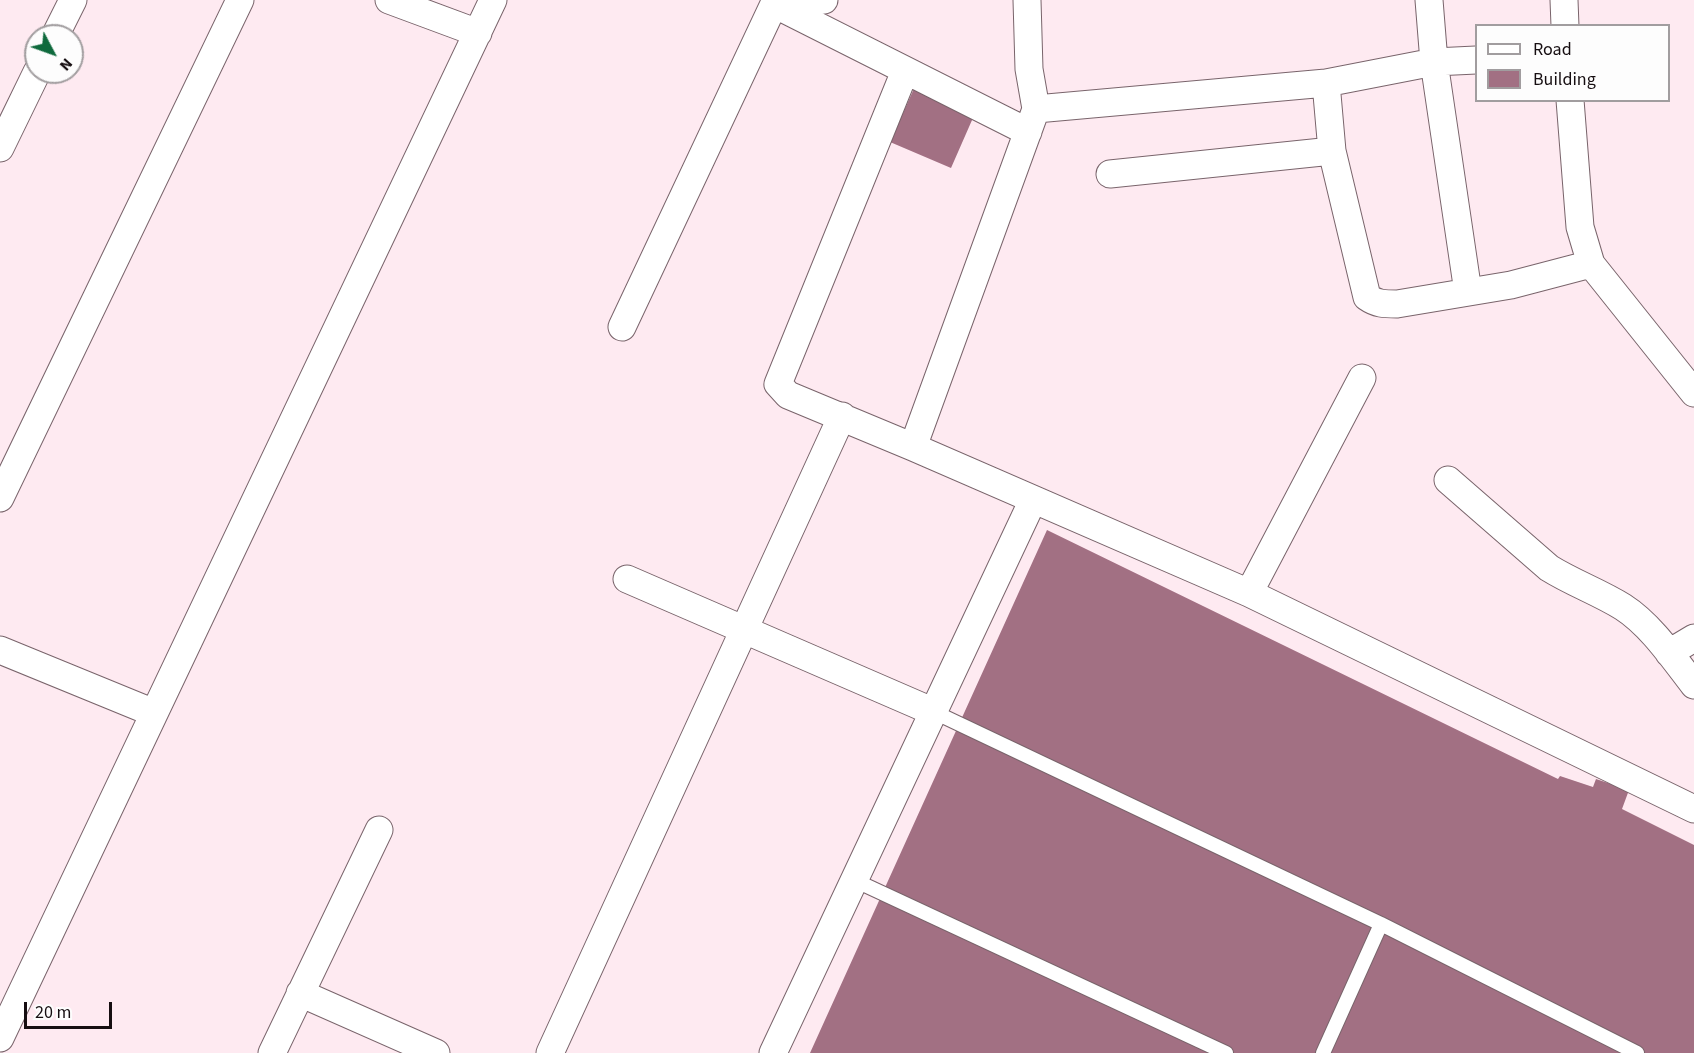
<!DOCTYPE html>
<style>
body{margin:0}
#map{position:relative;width:1694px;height:1053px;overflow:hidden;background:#feeaf1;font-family:"Source Sans 3",sans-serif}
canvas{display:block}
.legend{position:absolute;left:1475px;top:24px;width:195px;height:78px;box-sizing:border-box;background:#fdfdfd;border:2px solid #a19d9f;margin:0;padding:8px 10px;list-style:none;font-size:18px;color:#160e11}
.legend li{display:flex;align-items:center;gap:12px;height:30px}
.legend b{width:30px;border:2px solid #a19d9f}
.north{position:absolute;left:24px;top:24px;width:60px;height:60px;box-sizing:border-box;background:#fdfdfd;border:2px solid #a19d9f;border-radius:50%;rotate:131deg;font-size:16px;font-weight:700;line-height:24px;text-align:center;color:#160e11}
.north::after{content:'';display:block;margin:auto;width:21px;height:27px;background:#0f6a3d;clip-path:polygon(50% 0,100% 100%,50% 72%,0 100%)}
.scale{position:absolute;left:24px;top:1002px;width:88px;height:27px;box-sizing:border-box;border:3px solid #160e11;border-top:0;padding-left:8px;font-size:18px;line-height:21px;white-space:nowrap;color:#160e11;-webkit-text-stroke:4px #fdfdfd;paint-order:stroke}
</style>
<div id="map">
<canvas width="1694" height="1053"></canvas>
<ul class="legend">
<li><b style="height:8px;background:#fff"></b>Road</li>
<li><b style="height:16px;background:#a27083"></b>Building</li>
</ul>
<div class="north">N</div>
<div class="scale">20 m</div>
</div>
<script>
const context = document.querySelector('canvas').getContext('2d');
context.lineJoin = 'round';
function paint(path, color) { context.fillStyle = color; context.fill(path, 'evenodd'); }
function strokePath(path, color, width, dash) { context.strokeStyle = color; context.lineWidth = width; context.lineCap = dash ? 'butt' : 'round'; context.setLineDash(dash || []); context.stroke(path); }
paint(new Path2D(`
 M916 84 976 111 951 168 890 142Z
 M1047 530 1558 779 1560 776 1593 787 1596 779 1629 790 1622 809 1694 845V1053H810Z`), '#a27083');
const lane = new Path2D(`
 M934 712 1381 924 1637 1053
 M854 880 1226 1053
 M1323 1053 1381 924`);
const street = new Path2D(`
 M389 0 478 33
 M1429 0 1434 62 1468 292
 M1564 0 1565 26
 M774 4 824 0
 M55 36 73 0
 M905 71 778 384 788 395 913 447 1249 593 1694 809
 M1326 83 1332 151 1367 297C1377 304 1384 304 1397 304L1511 285 1591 264
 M1570 100 1580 227 1591 264 1694 393
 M1036 109 1326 83 1434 62 1476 60
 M0 148 37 72
 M1110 174 1332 151
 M622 327 774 4 1028 132
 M913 447 1036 109 1029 69 1027 0
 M1448 480 1549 568C1573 583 1599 592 1623 607 1651 625 1673 658 1694 685
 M0 498 240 0
 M627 579 934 712
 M1249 593 1362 378
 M0 650 154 713
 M1669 653 1694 638
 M300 993 436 1053
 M0 1038 493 0
 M272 1053 379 830
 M550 1053 842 416
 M773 1053 1033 500`);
strokePath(lane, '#79646b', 16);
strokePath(street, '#79646b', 29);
strokePath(lane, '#fff', 14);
strokePath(street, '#fff', 27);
</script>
